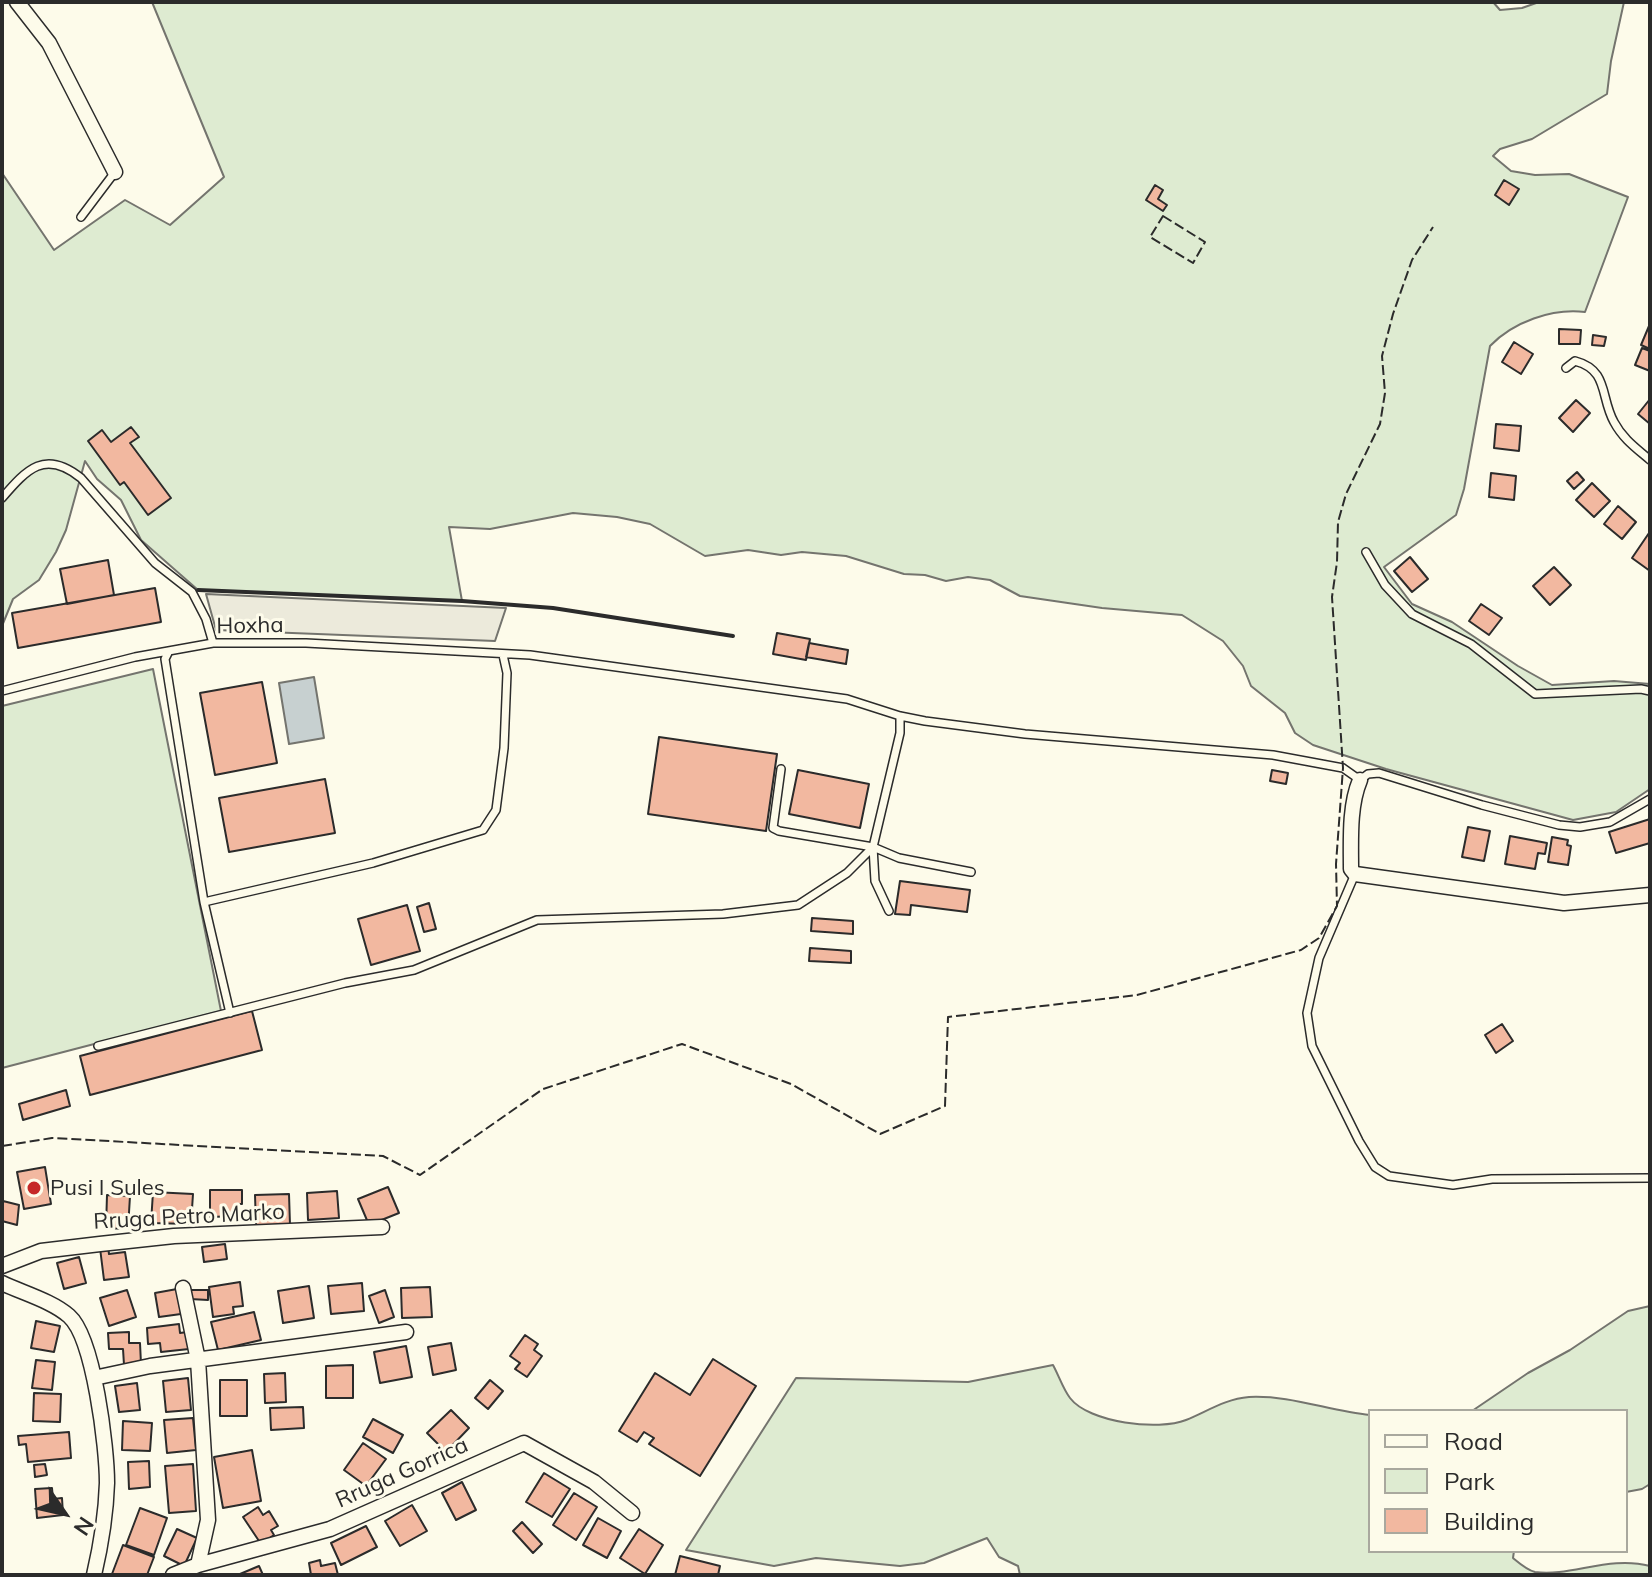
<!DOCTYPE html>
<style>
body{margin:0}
#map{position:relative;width:1652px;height:1577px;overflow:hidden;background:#fdfbea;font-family:Mulish,sans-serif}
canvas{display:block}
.frame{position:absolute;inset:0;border:4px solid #2b2b2b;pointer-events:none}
.legend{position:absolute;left:1368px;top:1409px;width:260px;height:144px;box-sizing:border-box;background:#fdfbea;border:2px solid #a9a89e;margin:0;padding:10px 14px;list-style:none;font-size:24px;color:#2b2b2b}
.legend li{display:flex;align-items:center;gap:16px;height:40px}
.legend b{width:40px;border:2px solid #a9a89e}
.north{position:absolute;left:24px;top:1473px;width:80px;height:80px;-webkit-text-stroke:6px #fdfbea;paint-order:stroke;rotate:124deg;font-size:22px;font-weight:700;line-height:32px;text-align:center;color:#2b2b2b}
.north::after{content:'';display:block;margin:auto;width:28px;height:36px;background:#2b2b2b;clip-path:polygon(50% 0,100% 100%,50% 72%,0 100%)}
</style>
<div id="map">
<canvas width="1652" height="1577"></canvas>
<div class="frame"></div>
<ul class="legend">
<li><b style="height:10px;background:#fdfbea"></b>Road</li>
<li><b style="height:22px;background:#deebd1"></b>Park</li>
<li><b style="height:22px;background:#f2b8a0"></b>Building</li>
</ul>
<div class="north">N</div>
</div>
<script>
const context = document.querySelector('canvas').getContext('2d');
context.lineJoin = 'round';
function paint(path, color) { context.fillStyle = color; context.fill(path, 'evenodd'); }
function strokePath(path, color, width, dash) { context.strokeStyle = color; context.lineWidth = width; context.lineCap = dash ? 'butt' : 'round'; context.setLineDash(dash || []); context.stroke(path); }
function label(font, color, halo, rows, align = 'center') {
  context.font = font + ' Mulish,sans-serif'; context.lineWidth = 6; context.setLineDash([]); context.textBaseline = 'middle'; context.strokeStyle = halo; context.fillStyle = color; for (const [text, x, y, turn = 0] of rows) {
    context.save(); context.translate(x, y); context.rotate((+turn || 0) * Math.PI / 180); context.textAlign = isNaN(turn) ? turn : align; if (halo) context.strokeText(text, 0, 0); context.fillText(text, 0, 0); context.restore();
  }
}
const green = new Path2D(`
 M152 2H1493L1500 10 1522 8 1539 2H1624L1611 61 1607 94 1532 139 1500 149 1493 156 1511 171 1535 175 1569 174 1628 197 1585 312C1552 308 1513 322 1490 346L1464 489 1456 515 1384 567 1412 604 1452 622 1518 666 1552 685 1614 681 1650 684V789L1616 812 1573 820 1386 769 1313 745 1295 733 1285 713 1251 686 1243 666 1223 641 1182 615 1102 608 1020 596 990 580 968 577 946 581 925 575 904 574 846 556 802 552 781 555 748 550 705 556 650 524 617 517 573 513 490 529 449 527 462 601 198 590 141 540 121 500 97 479 85 461 66 530 56 552 39 580 13 599 2 626V173L54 250 125 200 170 225 224 177Z
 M153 669 221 1011 2 1068V706Z
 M1650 1306V1484L1642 1489 1626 1492V1411H1472L1528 1373 1570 1350 1628 1311Z
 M1053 1365C1059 1376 1063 1389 1070 1398 1089 1423 1159 1431 1186 1420 1208 1411 1225 1399 1249 1397 1291 1395 1329 1411 1370 1415V1551H1514L1513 1558C1519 1563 1527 1570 1535 1572 1571 1577 1609 1555 1650 1566V1575H1020L1018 1566 999 1557 987 1538 924 1563 900 1566 816 1558 774 1566 686 1550 796 1378 968 1382Z`);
paint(green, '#deebd1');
strokePath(green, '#74746e', 2);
const parking = new Path2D(`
 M206 594 506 608 495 641 216 630Z`);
paint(parking, '#eceadb');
strokePath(parking, '#74746e', 2);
const water = new Path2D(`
 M314 677 324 738 289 744 279 683Z`);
paint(water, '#c7d0d0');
strokePath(water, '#74746e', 2);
const building = new Path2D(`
 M1504 180 1519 189 1509 205 1495 195Z
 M1155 185 1163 190 1158 199 1167 205 1163 211 1146 200Z
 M1649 326H1650V349L1641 345Z
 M1559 329 1581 330 1580 344H1559Z
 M1593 335 1606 337 1604 346 1592 345Z
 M1514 342 1533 354 1521 374 1502 362Z
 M1642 348 1650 351V371L1635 365Z
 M1650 399V424L1638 414Z
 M1576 400 1590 413 1573 432 1559 418Z
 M1496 424 1521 426 1519 451 1494 448Z
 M131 427 139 437 130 443 171 498 148 515 124 482 120 485 88 441 102 430 111 442Z
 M1577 472 1584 480 1574 489 1567 481Z
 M1491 473 1516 476 1514 500 1489 497Z
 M1592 483 1610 501 1594 517 1576 500Z
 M1618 506 1636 522 1622 539 1604 524Z
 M1649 533 1650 534V571L1632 558Z
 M1410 557 1428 579 1412 592 1394 571Z
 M108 560 114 595 67 604 60 569Z
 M1554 567 1571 585 1550 605 1533 586Z
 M155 588 161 622 18 648 12 613Z
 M1481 604 1502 618 1489 635 1469 621Z
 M777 633 810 639 806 660 773 654Z
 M809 643 848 650 846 664 806 657Z
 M262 682 277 763 215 775 200 693Z
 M659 737 777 754 766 831 648 814Z
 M798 770 869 784 860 828 789 814Z
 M1272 770 1288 773 1286 784 1270 781Z
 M325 779 335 833 229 852 219 798Z
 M1650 819V843L1616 853 1609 832Z
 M1468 827 1490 831 1484 861 1462 857Z
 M1510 836 1547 843 1545 854 1538 853 1535 869 1505 864Z
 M1552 837 1568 840 1567 845 1571 846 1568 865 1548 862Z
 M900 881 970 890 967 912 911 905 910 915 895 914Z
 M429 903 436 929 424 932 417 907Z
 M407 905 420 951 371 965 358 919Z
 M812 918 853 921V934L811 931Z
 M810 948 851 951V963L809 961Z
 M252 1011 262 1050 90 1095 80 1056Z
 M1502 1024 1513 1041 1496 1053 1485 1035Z
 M66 1090 70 1106 23 1120 19 1104Z
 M45 1167 51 1204 24 1209 17 1172Z
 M388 1187 399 1213 369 1225 358 1199Z
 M210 1190H242V1204H237V1216L210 1217Z
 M337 1191 339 1218 308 1220 307 1193Z
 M153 1192 193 1194 191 1224 151 1223Z
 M289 1194 290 1225 256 1226 255 1195Z
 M107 1195 130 1196 128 1229 106 1228Z
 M3 1201 19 1205 17 1225 2 1221Z
 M225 1244 227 1259 204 1262 202 1247Z
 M108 1247 109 1254 125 1252 129 1277 104 1280 100 1248Z
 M79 1257 86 1283 64 1289 57 1263Z
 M240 1282 243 1306 233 1307 234 1314 213 1317 209 1287Z
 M362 1283 364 1311 331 1314 328 1286Z
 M309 1286 314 1318 283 1323 278 1291Z
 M430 1287 432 1317 402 1318 401 1288Z
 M177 1289 181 1314 159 1317 155 1293Z
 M127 1290 136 1317 109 1326 100 1298Z
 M190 1290H208V1300L190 1299Z
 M385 1290 394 1317 379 1323 369 1296Z
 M254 1312 261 1340 218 1350 211 1322Z
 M36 1321 60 1326 54 1352 31 1348Z
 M179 1324 180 1333 187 1332 189 1349 161 1352 160 1343 148 1344 147 1328Z
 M129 1332V1343H140L141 1364 124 1365 123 1349H109L108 1333Z
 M525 1335 538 1344 534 1350 542 1356 527 1377 515 1369 520 1363 510 1356Z
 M451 1343 456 1370 433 1375 428 1347Z
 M406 1346 412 1377 380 1383 374 1352Z
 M713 1359 756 1386 700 1476 649 1444 654 1438 644 1432 637 1442 619 1431 655 1373 690 1395Z
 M36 1360 55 1362 52 1390 32 1388Z
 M353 1365V1398H326V1366Z
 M285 1373 286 1402 265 1403 264 1374Z
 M188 1378 191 1410 166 1412 163 1381Z
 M220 1380H247V1416H220Z
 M490 1380 503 1391 488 1409 475 1398Z
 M137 1383 140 1410 119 1412 115 1386Z
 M34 1393 61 1394 60 1422 33 1421Z
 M303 1407 304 1428 271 1430 270 1408Z
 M451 1410 469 1428 446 1452 427 1433Z
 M193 1418 196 1450 167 1453 164 1420Z
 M373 1419 403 1435 393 1453 363 1437Z
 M123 1421 152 1423 150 1451 122 1450Z
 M69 1432 71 1458 28 1462 26 1444 19 1445 18 1436Z
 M363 1443 386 1459 366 1486 344 1470Z
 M252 1450 261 1501 223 1508 214 1457Z
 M149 1461 150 1487 129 1489 128 1462Z
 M45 1464 47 1475 35 1477 34 1465Z
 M193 1464 196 1511 169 1513 165 1466Z
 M544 1473 570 1489 552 1517 526 1502Z
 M462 1482 476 1510 456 1520 442 1493Z
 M52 1488 53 1499 62 1498 63 1515 37 1518 35 1489Z
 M574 1493 597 1507 576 1540 553 1525Z
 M412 1505 427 1531 400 1546 385 1521Z
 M258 1507 263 1515 269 1511 278 1526 271 1530 274 1535 261 1544 243 1517Z
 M140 1508 167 1518 154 1555 126 1545Z
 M598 1518 621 1531 607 1558 583 1545Z
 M522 1522 542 1544 533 1553 513 1531Z
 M366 1526 377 1547 341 1565 331 1543Z
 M177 1529 197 1538 184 1566 164 1556Z
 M639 1529 663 1545 645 1574 620 1558Z
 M123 1545 154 1557 147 1575 112 1574Z
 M680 1556 720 1566 718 1575H675Z
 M320 1560 321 1566 335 1563 338 1575H311L309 1563Z
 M259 1566 263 1575H241L240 1574Z`);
paint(building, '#f2b8a0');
strokePath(building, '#2b2b2b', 2);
const service = new Path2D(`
 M81 217 115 172
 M1566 368 1575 361C1609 370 1600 397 1614 422 1623 439 1636 448 1650 460
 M2 498C27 469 45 449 81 478L155 563 192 592 206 619 213 643
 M1366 552 1385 585 1412 614 1471 644 1535 694 1641 689 1650 691
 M168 653 165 659 204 902 230 1013
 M2 691 135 657 213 643H306L530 655 847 699 900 716 925 721 1025 734 1273 755 1343 768 1360 780 1368 774 1379 773 1482 805 1559 825 1580 827 1610 822 1650 799
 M781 769 773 828 779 831 873 847 899 858 971 872
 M873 847 875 881 889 911
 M1355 874 1319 958 1307 1013 1312 1046 1359 1141 1375 1167 1389 1176 1453 1185 1492 1179 1650 1178
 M204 902 373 863 483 830 496 810 504 748 507 673 503 655
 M98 1046 345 983 414 970 537 920 723 914 798 905 847 873 873 847 900 733V716`);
const minor = new Path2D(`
 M17 2 49 43 115 172
 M1360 780C1349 806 1351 840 1351 869L1355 874 1564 903 1650 895
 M2 1266 41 1251 100 1244 174 1236 382 1227
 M2 1283C23 1293 52 1301 69 1316 94 1338 107 1448 107 1483 106 1514 101 1545 94 1575
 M183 1288 198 1360 208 1520 198 1565
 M94 1378 150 1366 406 1332
 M173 1575 198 1565 330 1529 524 1443 594 1482 632 1513`);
strokePath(service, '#2b2b2b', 10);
strokePath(minor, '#2b2b2b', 17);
strokePath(service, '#fdfbea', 7);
strokePath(minor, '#fdfbea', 14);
strokePath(new Path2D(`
 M1163 216 1205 242 1193 263 1150 237Z
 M2 1146 52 1138 383 1156 420 1175 543 1089 682 1044 791 1084 880 1134 945 1106 948 1017 1137 995 1301 950 1319 938 1337 906 1336 864 1343 768 1332 597 1337 562 1338 522 1346 494 1380 424 1385 393 1382 356 1393 314 1412 260 1433 227`), '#2b2b2b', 2, [10, 4]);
strokePath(new Path2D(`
 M198 590 462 601 553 608 733 636`), '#2b2b2b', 4);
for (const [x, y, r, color] of [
 [34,1188,8,"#c62828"]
]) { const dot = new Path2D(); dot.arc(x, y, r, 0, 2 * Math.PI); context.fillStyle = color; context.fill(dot); strokePath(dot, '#fdfbea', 3); }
label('22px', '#2b2b2b', '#fdfbea', [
 ["Hoxha",250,626,-1],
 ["Rruga Petro Marko",189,1217,-3],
 ["Rruga Gorrica",402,1473,-24]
]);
label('22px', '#2b2b2b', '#fdfbea', [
 ["Pusi I Sules",50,1188]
], 'left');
</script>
